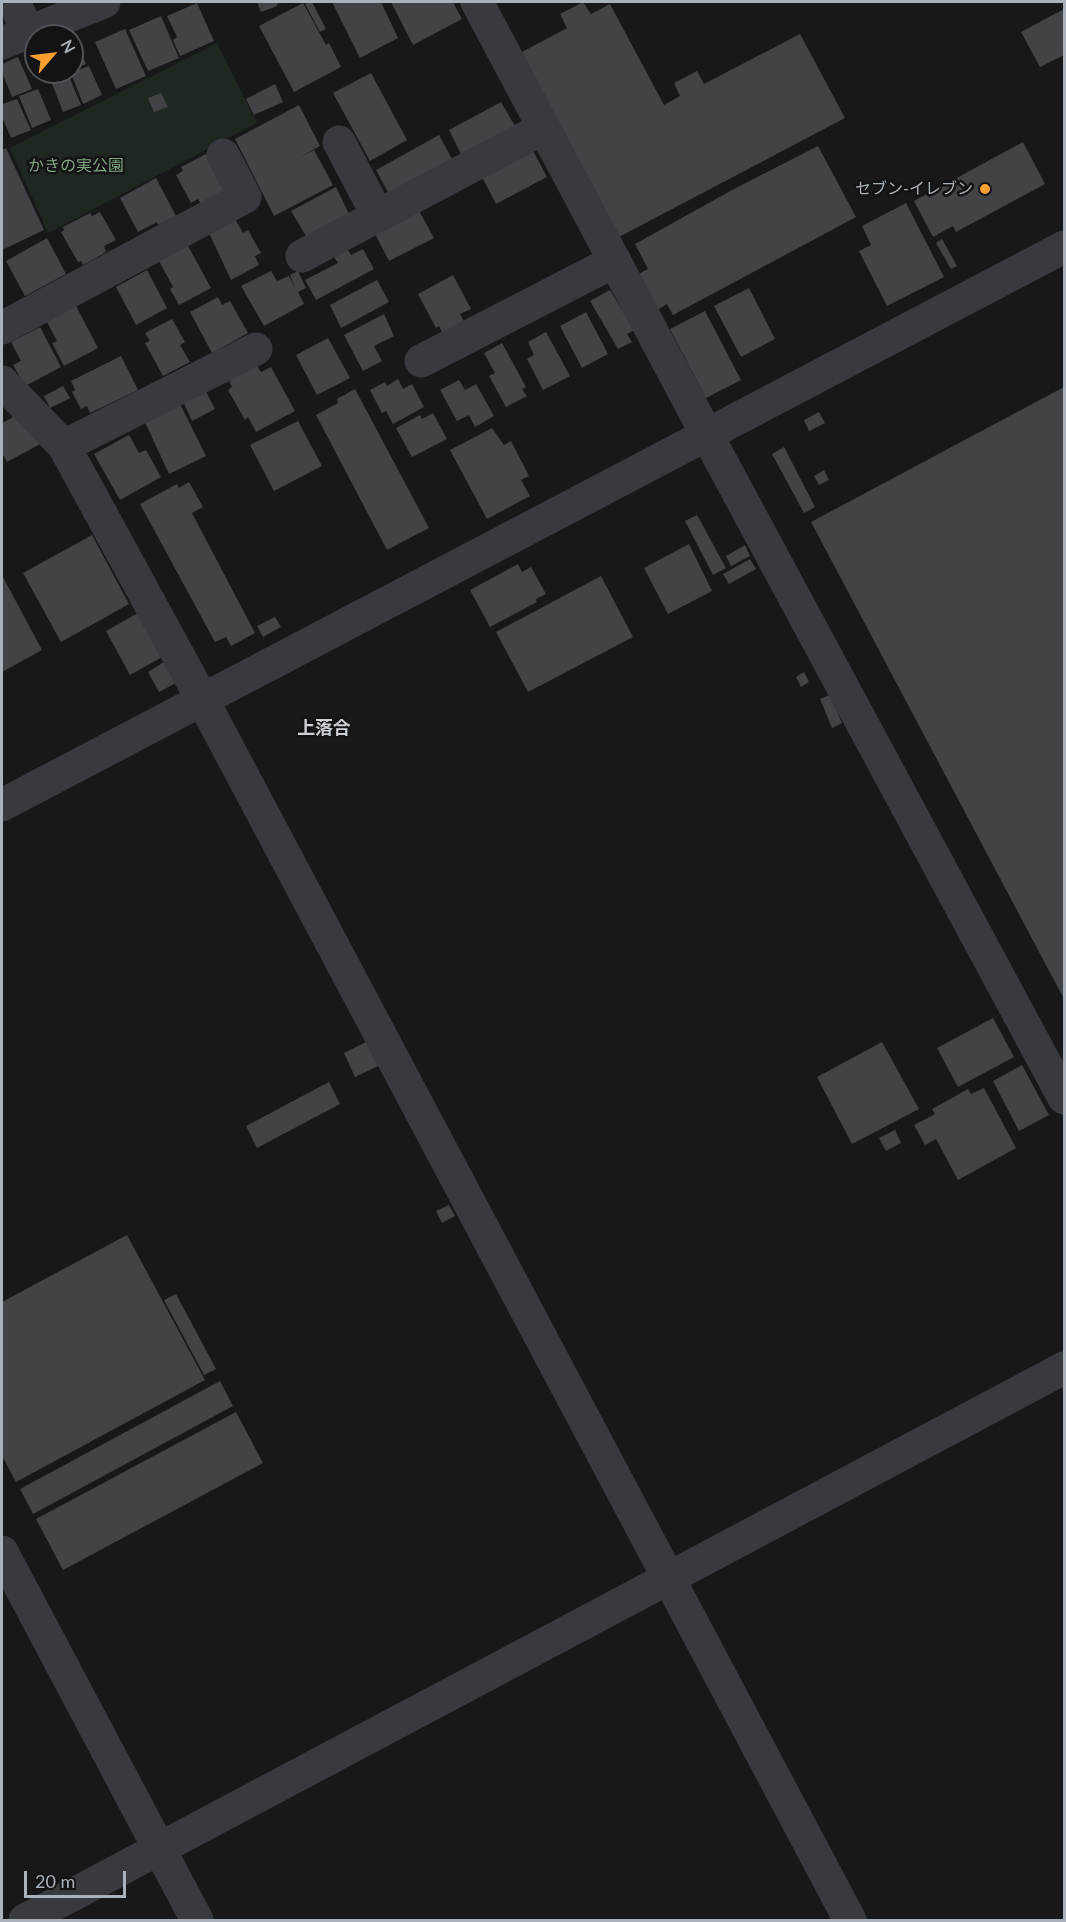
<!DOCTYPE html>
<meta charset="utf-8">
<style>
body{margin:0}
#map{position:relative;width:1066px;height:1922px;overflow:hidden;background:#18181a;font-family:Lato,sans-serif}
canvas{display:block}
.frame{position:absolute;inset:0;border:3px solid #a9b1ba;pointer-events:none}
.north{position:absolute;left:24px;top:24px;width:60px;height:60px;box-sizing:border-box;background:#131315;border:2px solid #4f5257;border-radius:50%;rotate:62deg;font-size:16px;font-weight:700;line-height:24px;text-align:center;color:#a9b1ba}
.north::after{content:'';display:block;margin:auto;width:21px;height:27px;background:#f99e31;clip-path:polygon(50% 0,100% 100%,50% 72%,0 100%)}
.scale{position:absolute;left:24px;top:1871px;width:102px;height:27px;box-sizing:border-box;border:3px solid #a9b1ba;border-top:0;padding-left:8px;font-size:18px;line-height:21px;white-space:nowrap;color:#a9b1ba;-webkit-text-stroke:4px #131315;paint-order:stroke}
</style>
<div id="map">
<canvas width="1066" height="1922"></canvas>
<div class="frame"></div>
<div class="north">N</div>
<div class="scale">20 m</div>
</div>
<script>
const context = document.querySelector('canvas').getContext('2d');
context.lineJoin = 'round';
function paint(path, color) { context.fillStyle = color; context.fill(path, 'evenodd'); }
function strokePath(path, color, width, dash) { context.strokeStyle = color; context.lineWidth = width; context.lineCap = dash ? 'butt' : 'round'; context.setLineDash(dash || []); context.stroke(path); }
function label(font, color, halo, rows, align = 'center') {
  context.font = font + ' Lato,"Noto Sans JP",sans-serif'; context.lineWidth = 5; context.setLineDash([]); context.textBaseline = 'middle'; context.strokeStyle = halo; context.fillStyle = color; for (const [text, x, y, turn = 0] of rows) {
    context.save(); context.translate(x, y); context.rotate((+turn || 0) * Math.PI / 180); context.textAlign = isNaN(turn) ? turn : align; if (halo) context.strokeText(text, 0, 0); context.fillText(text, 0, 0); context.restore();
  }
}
paint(new Path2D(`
 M217 43 257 123 48 233 10 148Z`), '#1f2820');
paint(new Path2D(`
 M257 2H282L277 4V6L261 12Z
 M309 2H312L326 29 320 32 305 4Z
 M332 2H381L398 38 360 58Z
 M391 2H453L462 19 413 45Z
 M583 2 591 14 610 4 664 105 680 96 674 83 697 71 704 84 800 34 845 118 619 237 522 52 567 28 560 14Z
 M197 3 214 41 180 56 173 40 177 37 167 16Z
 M303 3 326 45 329 43 341 67 294 92 259 26Z
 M1064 9V55L1040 67 1021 32Z
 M161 16 179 58 148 71 129 30Z
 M125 29 146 76 116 89 95 42Z
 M72 31 86 64 72 70V36H65Z
 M18 57 32 89 12 97 2 72V64Z
 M89 66 102 95 83 104 71 73Z
 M371 73 407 140 370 161 333 93Z
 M68 74 81 105 63 112 51 81Z
 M275 84 283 102 254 115 246 99Z
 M38 89 51 120 32 128 19 96Z
 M161 93 168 107 154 112 148 98Z
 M17 99 31 130 11 138 2 117V104Z
 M501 102 515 126 461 154 449 130Z
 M299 105 320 146 300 157 314 150 333 185 274 216 235 139Z
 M439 135 452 159 389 194 376 170Z
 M1023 142 1045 184 956 232 953 226 933 237 914 201Z
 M818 146 856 217 673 315 667 304 657 310 638 274 648 269 635 244 732 190Z
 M6 148 44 230 2 250V150Z
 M532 149 547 177 496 204 481 175Z
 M206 154 225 191 201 204 198 199 191 203 176 175 183 171 181 167Z
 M156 178 176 216 158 225 157 222 138 232 120 198Z
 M336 187 349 214 306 236 291 211Z
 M906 203 944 277 887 306 859 251 871 245 862 226Z
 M418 209 434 238 389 261 374 232Z
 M100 212 116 240 104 246 106 251 103 254 83 265 81 261 78 262 61 232 64 230 63 227 90 213 92 216Z
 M235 219 243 233 248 230 261 253 255 256 259 265 231 280 209 233Z
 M47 238 66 274 25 296 6 261Z
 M942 239 957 266 951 269 936 243Z
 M187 244 211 288 179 305 170 289 173 287 158 259Z
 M347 248 351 255 363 249 374 269 316 300 305 280 338 263 333 255Z
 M147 270 167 308 136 325 116 287Z
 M271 271 277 281 289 276 295 288 290 275 298 271 306 288 298 292 304 304 264 326 241 286Z
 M453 275 471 309 460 314 465 324 444 336 439 326 436 328 418 294Z
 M377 280 389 302 341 328 330 305Z
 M749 288 775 339 741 357 714 306Z
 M610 290 634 330 627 334 632 342 618 349 590 301Z
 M218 297 222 305 230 301 248 333 212 353 190 312Z
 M76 306 98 348 64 366 52 343 57 341 47 322Z
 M705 311 741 380 706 398 670 329Z
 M586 312 608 354 582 368 560 326Z
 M384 314 394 336 374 346 382 361 363 371 344 335Z
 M172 319 185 342 180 345 190 362 163 376 145 343 150 341 145 333Z
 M40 327 61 367 25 386 13 365 21 361 11 342Z
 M546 332 570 376 543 390 527 359 534 355 528 342Z
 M328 338 350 378 317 395 296 355Z
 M502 343 526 387 522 389 527 396 506 407 489 376 495 373 484 353Z
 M121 356 138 390 90 413 87 406 81 409 72 392 75 390 71 381Z
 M255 362 261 372 271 367 295 411 256 432 248 417 245 420 228 390 232 387 227 376Z
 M398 379 403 389 412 384 424 407 393 424 386 411 382 413 370 390 385 382 387 386Z
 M459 380 465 390 476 384 494 416 475 427 469 415 457 421 440 390Z
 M63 386 70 398 50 408 44 396Z
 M1064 387V999L811 522Z
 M204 388 215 409 192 421 182 399Z
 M355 389 429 528 387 550 316 415 338 403 337 399Z
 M179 402 206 456 169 474 144 420Z
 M819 412 825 423 809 431 804 420Z
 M433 413 447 439 412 457 396 428 420 415 422 419Z
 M15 416 42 443 7 462 2 453V423Z
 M298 421 322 466 274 491 250 445Z
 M492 428 504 445 511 441 529 476 521 480 530 496 487 519 450 450Z
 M129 435 139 453 146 450 161 477 120 500 94 454Z
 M784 447 815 507 804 513 772 454Z
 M824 470 829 480 819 485 814 476Z
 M189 482 203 507 192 513 255 633 231 646 226 637 215 642 140 504 177 484 179 488Z
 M697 515 726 568 713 575 685 521Z
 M92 535 129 604 61 642 23 573Z
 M689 544 712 591 668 614 644 568Z
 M745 545 750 556 731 566 726 556Z
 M750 559 756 569 729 584 723 574Z
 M518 564 522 572 531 567 546 594 536 599 537 602 490 627 470 590Z
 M2 575 42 650 2 672Z
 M601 576 633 637 528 692 496 632Z
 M138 613 162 657 130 675 106 631Z
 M275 617 281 627 263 637 257 626Z
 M164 662 176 683 159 692 148 672Z
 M804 672 809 682 801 687 796 677Z
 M830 695 842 723 832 728 820 699Z
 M993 1018 1014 1057 958 1087 937 1048Z
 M366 1042 378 1066 355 1077 344 1053Z
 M882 1042 919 1109 852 1144 817 1077Z
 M1022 1065 1049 1115 1019 1131 993 1081Z
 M329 1082 340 1104 257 1148 246 1126Z
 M984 1088 1016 1148 958 1180 936 1139 925 1145 914 1125 935 1114 932 1109 968 1089 971 1094Z
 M895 1130 901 1143 886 1151 879 1138Z
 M449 1205 455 1216 442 1223 436 1211Z
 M127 1235 205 1380 16 1482 2 1456V1302Z
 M176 1294 216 1369 204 1375 164 1300Z
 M220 1381 233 1406 33 1514 20 1489Z
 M236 1412 263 1463 63 1570 36 1519Z`), '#424347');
strokePath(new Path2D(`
 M14 2 28 32
 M477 2 707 435 1064 1098
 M2 43 104 2
 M339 142 378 216
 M302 256 544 128
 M2 328 245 197 223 155
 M421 361 615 261
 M2 382 64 446 202 699 850 1920
 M64 446 256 349
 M2 805 1064 247
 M2 1552 197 1920
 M25 1920 1064 1368`), '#393a3f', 33);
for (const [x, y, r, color] of [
 [985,189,6,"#f99e31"]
]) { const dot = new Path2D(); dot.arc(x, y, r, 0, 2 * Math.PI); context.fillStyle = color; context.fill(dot); strokePath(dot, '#131315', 2); }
label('16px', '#82a680', '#131315', [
 ["かきの実公園",76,166]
]);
label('16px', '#a9b1ba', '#131315', [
 ["セブン-イレブン",973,189]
], 'right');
label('bold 18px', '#cbcfd6', '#131315', [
 ["上落合",324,728]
]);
</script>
